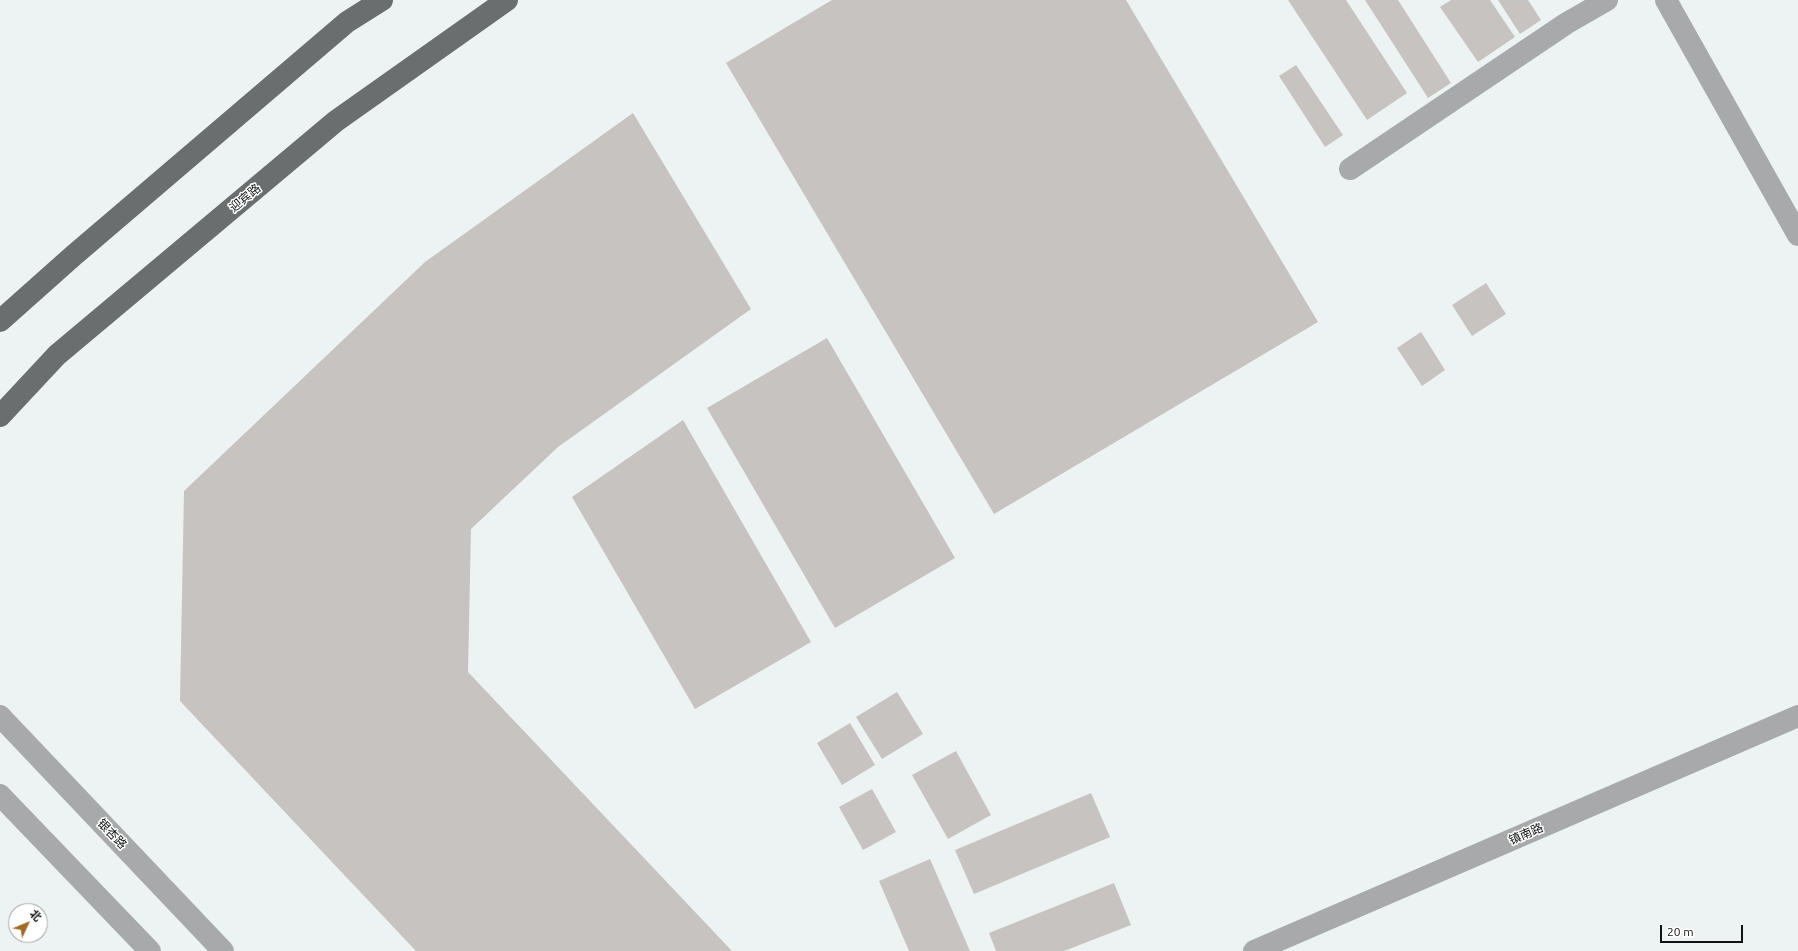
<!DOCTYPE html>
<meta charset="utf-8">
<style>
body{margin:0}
#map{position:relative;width:1798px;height:951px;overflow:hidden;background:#edf2f3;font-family:Ubuntu,"Noto Sans SC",sans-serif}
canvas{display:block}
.north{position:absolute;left:8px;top:903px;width:40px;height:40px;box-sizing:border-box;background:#fff;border:1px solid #a0a0a1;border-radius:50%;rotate:46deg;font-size:11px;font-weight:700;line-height:16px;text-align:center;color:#111213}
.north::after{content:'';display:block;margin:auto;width:14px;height:18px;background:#a26a27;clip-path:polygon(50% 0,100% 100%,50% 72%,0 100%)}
.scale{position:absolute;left:1660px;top:925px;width:83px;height:18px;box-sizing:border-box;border:2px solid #111213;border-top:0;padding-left:5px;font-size:12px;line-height:14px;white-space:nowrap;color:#111213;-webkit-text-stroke:3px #fff;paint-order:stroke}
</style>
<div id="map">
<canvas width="1798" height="951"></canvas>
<div class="north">北</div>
<div class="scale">20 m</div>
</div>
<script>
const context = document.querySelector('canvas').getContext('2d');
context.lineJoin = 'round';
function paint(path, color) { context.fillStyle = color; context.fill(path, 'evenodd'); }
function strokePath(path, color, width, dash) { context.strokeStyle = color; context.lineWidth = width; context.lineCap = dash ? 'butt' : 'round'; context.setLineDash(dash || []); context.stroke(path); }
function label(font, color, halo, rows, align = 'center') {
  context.font = font + ' Ubuntu,"Noto Sans SC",sans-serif'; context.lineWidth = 3; context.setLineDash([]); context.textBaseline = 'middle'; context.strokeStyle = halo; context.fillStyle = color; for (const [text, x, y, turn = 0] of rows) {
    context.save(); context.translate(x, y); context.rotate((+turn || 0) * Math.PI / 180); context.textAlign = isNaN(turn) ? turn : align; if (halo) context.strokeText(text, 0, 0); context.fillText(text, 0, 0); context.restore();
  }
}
paint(new Path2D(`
 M832 0H1126L1318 322 994 514 726 63Z
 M1288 0H1346L1407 93 1367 120Z
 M1365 0H1398L1451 83 1428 98Z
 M1451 0H1490L1515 37 1478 62 1440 7Z
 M1498 0H1528L1541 20 1520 34Z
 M1296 65 1343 135 1325 147 1279 76Z
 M633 113 751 309 558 447 471 529 468 672 732 951H416L180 701 184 491 425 262Z
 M1486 283 1506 314 1472 336 1452 305Z
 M1421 332 1445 370 1422 386 1397 348Z
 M827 338 955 558 835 628 707 408Z
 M683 420 811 642 695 709 572 497Z
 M897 692 923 734 882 759 856 717Z
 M850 723 875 765 842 785 817 743Z
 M956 751 991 815 948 839 912 775Z
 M872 789 896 832 863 850 839 807Z
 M1091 793 1110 837 974 894 955 850Z
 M930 859 970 951H909L879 881Z
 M1114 883 1131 925 1064 951H996L989 933Z`), '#c7c3c0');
strokePath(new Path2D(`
 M1666 0 1798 235
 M1350 169 1567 23 1607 0`), '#a7a9aa', 22);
strokePath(new Path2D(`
 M0 716 223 951
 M0 795 150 951
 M1254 951 1798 716`), '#a7a9aa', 22);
strokePath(new Path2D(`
 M0 321 73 256 347 22 382 0
 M0 416 57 355 336 121 507 0`), '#6b6e6f', 22);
label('12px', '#111213', '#fff', [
 ["迎宾路",245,198,-40],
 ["银杏路",112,834,46],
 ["镇南路",1526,834,-23]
]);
</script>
